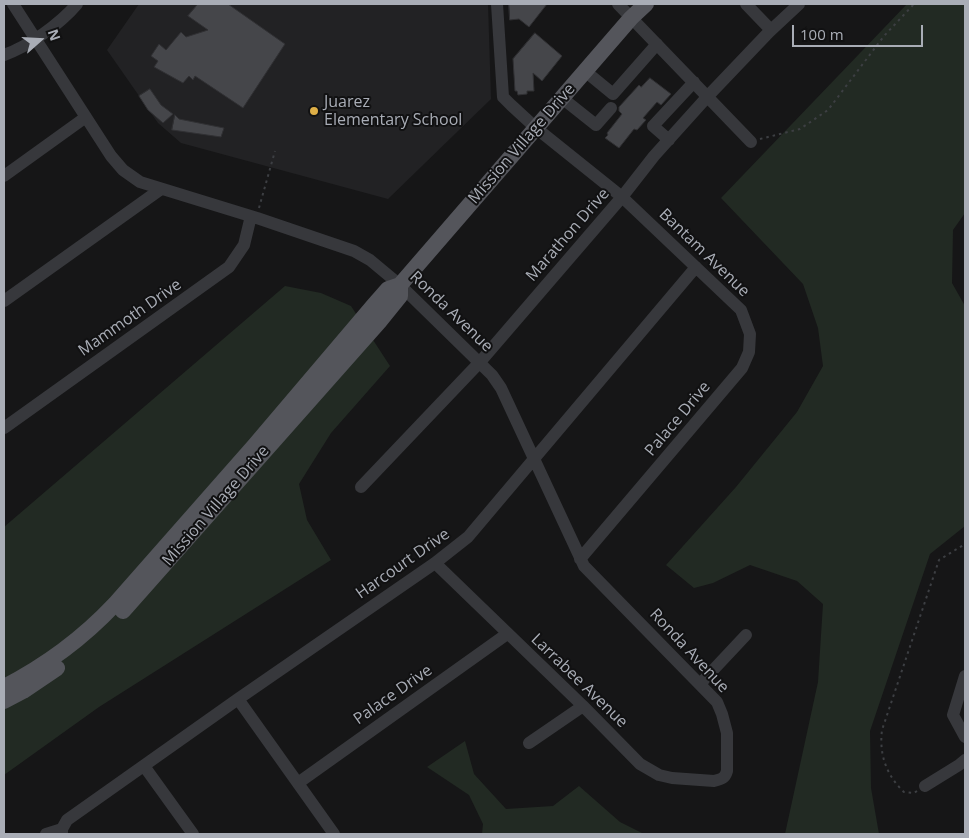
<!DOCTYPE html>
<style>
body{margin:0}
#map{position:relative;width:969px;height:838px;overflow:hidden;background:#161617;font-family:"Open Sans",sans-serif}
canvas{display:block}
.frame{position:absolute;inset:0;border:5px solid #a9adb6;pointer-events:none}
.north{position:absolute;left:15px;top:15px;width:50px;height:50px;-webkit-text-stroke:4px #111112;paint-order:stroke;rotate:71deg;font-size:14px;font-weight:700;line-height:20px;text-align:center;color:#a9adb6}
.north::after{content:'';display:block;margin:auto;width:18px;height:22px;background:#a9adb6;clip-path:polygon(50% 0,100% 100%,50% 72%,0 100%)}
.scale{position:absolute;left:792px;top:25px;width:131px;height:22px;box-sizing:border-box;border:2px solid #a9adb6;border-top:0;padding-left:6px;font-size:15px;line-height:18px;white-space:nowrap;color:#a9adb6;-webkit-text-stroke:4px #111112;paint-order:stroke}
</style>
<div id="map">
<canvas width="969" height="838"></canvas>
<div class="frame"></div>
<div class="north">N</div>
<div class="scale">100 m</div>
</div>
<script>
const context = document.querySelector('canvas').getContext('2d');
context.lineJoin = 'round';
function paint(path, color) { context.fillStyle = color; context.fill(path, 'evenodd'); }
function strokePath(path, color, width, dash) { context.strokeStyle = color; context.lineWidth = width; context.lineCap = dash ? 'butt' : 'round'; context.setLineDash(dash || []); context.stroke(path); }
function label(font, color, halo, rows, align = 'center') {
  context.font = font + ' "Open Sans",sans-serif'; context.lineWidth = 4; context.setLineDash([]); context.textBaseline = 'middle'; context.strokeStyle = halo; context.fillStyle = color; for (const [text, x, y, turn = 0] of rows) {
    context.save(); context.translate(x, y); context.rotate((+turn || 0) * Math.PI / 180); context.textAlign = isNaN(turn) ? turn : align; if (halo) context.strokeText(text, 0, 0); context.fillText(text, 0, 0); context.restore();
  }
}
paint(new Path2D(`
 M139 4H488L491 99 388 199 181 143 158 123 107 50Z`), '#222224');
paint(new Path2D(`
 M907 4H965V213L953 230 952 283 965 306V526L930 554 870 731 871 788 879 834H785L818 682 823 604 797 581 750 565 713 583 694 588 666 565 736 487 797 412 823 366 818 328 803 284 721 198Z
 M285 286 321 293 351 306 390 366 331 433 299 484 307 520 331 560 99 707 4 775V527Z
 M465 741 474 774 506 809 553 806 579 786 620 822 644 834H482L483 824 469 795 427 767Z`), '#222a23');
const building = new Path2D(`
 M198 4H228L285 44 243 108 195 76 193 80 189 76 183 83 154 67 158 61 151 56 159 44 166 50 181 32 186 37 208 30 188 16Z
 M509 4H547L529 27 519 19 510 20Z
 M535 33 562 56 542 81 533 73 534 91H527V94L518 95 517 91H515L513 59Z
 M650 78 671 94 661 105 657 102 643 118 646 120 637 130 634 129 619 148 605 138 608 135 607 133 622 114 619 111V107L639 85 641 87Z
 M150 89 161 105 173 114 163 123 148 110 139 96Z
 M175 115 179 119 224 128 221 137 172 130Z`);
paint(building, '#45464a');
strokePath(building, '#303033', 1);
strokePath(new Path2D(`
 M760 139 800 129 828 110 884 36 914 4
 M259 208 275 151
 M917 791 914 793 904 792C886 775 879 754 882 730L939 560 965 544`), '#3d3f43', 2, [2.5, 4]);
strokePath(new Path2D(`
 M13 4 111 156 123 170 140 182 257 218 354 251 370 260 400 285 492 375 501 388 584 566 717 702 722 714 727 733V771C725 778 722 779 714 781L672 778 659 775 640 764 583 706 435 563
 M497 4 503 97 511 105 536 128 622 197 741 310 750 334 749 352 742 368 580 559
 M618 4 751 142
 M746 4 771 30
 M4 55C29 46 60 24 77 4
 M585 71 613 94 657 44
 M562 98 596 125 611 108
 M669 140 653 126 694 82
 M4 176 86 117
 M4 301 161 189
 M4 428 229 267 244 245 251 216
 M361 487 480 362 622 197 654 156 708 96 769 32 799 4
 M965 676 953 715 965 737
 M700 684 746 635
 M238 699 334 834
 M529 743 583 706
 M144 766 193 834
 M298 783 507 634
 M925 786 959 765 965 760
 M46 834 62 829
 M62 834V829L67 820 238 699 435 563 468 537 696 267`), '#37383c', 12);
strokePath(new Path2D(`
 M123 611 379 322 400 296V285
 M4 687C45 666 83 638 115 604L255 445 374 305 388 289 400 285 631 18 646 4
 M4 701 23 691 57 668`), '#54555b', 16);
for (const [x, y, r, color] of [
 [314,111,5,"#deaf47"]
]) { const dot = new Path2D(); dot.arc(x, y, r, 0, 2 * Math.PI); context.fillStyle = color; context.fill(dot); strokePath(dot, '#111112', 2); }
label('16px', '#a9adb6', '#111112', [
 ["Juarez",324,102],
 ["Elementary School",324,120]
], 'left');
label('16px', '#a9adb6', '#111112', [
 ["Mission Village Drive",522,144,-49],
 ["Marathon Drive",568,235,-49],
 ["Bantam Avenue",704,253,44],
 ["Ronda Avenue",451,312,44],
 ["Mammoth Drive",130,318,-35],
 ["Palace Drive",678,419,-50],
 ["Mission Village Drive",216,506,-49],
 ["Harcourt Drive",403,564,-35],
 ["Ronda Avenue",689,651,47],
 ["Larrabee Avenue",579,681,44],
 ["Palace Drive",393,695,-35]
]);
</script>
